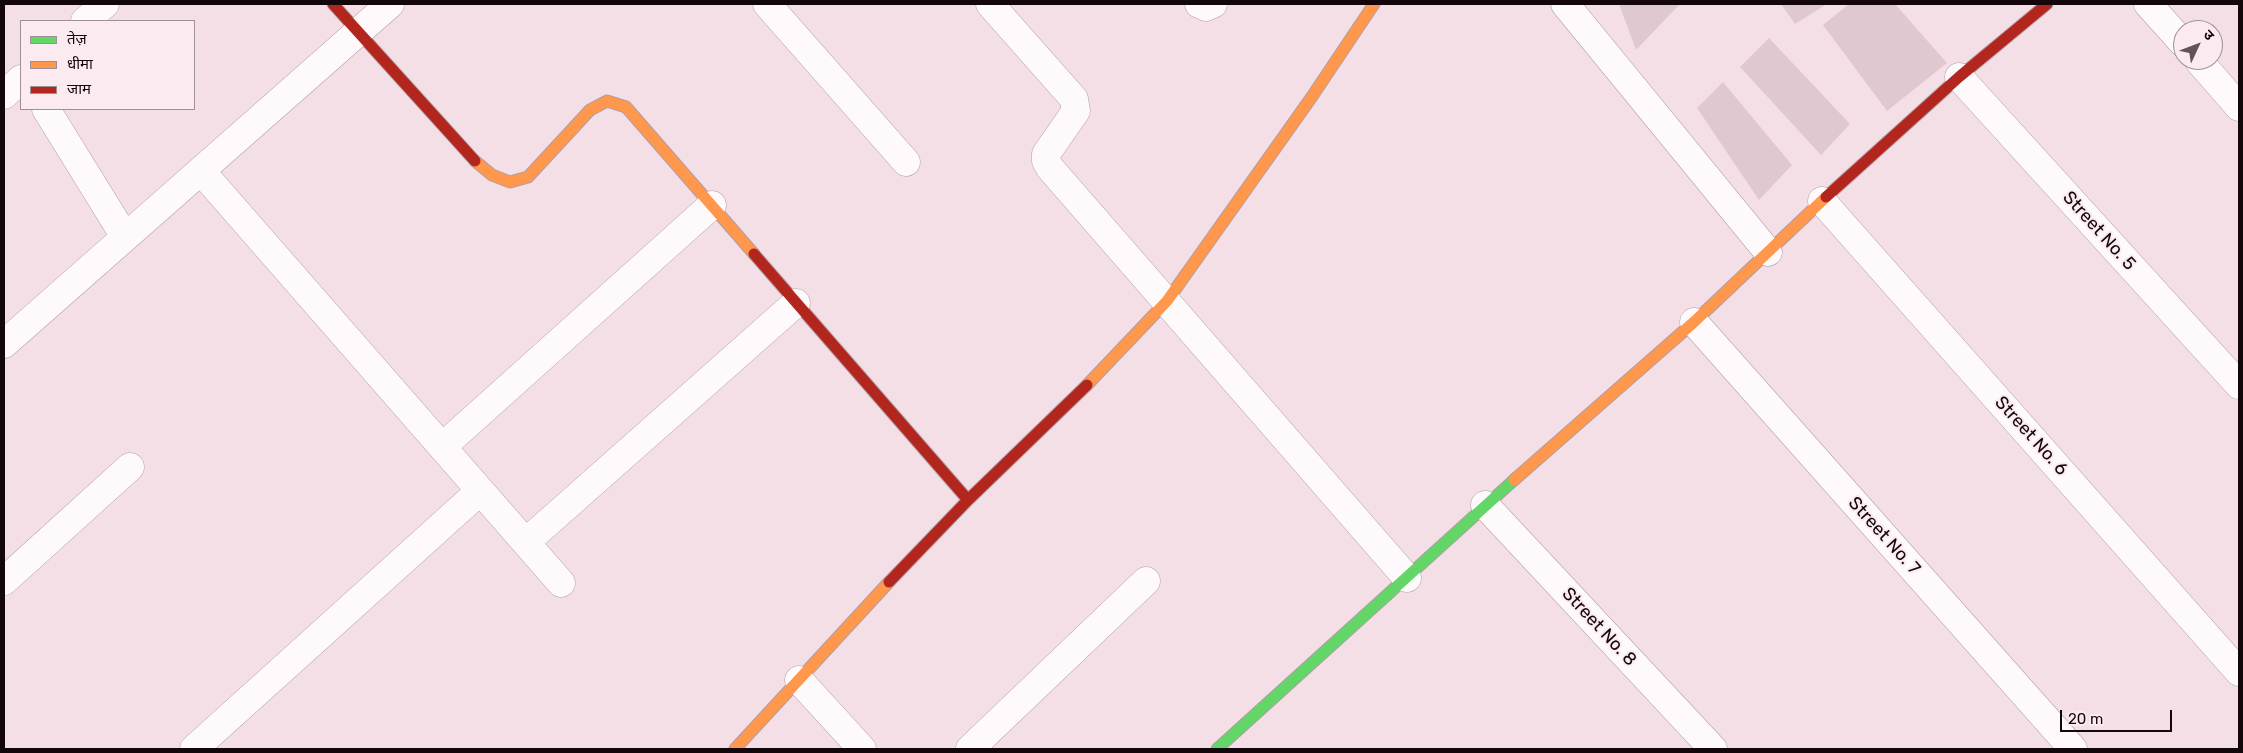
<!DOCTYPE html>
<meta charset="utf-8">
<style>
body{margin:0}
#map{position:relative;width:2243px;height:753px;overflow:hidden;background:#f5dfe6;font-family:Rubik,"Noto Sans Devanagari",sans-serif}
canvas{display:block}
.frame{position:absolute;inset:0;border:5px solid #13070b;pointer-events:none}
.legend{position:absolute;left:20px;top:20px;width:175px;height:90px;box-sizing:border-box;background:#fbebf0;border:1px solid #9e9094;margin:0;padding:6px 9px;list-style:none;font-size:15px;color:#13070b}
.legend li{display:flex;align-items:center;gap:10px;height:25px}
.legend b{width:25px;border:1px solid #9e9094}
.north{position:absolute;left:2173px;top:20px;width:50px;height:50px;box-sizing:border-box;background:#fbebf0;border:1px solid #9e9094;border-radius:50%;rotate:47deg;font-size:14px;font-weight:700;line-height:20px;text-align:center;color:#13070b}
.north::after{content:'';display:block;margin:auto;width:18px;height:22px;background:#625358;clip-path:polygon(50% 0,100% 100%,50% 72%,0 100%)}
.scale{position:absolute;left:2060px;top:710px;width:112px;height:22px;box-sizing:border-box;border:2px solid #13070b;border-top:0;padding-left:6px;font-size:15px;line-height:18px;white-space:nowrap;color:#13070b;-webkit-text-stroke:4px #fbebf0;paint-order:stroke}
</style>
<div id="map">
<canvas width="2243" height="753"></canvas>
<div class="frame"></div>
<ul class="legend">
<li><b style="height:6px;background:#63d668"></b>तेज़</li>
<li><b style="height:6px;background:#ff974d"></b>धीमा</li>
<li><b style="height:6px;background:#b3261e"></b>जाम</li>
</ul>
<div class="north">उ</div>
<div class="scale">20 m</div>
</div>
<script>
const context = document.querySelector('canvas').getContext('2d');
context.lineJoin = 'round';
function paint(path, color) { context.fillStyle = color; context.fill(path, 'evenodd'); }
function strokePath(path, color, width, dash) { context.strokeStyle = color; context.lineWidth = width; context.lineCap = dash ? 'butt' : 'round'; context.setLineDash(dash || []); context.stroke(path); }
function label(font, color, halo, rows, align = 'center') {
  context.font = font + ' Rubik,sans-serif'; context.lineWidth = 4; context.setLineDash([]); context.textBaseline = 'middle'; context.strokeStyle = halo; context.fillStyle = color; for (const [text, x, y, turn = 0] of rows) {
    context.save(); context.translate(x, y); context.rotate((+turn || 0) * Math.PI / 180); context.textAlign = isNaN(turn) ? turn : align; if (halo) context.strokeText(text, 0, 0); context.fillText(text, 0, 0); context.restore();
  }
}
paint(new Path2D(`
 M1619 4H1680L1636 50Z
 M1781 4H1827L1795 24Z
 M1849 4H1895L1947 63 1887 111 1823 25Z
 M1769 38 1850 124 1821 155 1740 67Z
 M1723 82 1792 165 1759 200 1697 108Z`), '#e0c8d0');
const street = new Path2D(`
 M767 4 906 162
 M990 4 1074 99 1076 111 1046 154V161L1050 168 1407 578
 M1199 4 1206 7 1213 4
 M1565 4 1768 252
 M2148 4 2183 43
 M85 21 105 4
 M2198 60 2239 107
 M1959 77 2239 385
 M4 95 21 79
 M46 109 125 237
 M201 171 561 583
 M1822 201 2239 672
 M1694 322 2073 749
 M4 344 390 4
 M442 447 712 205
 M1485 505 1713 749
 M526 542 796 303
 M4 581 130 467
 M799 680 862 749
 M194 749 480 491
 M970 749 1146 581`);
const fast = new Path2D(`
 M1217 749 1514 480`);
const slow = new Path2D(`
 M475 161 492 175 510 182 528 177 590 110 607 101 626 107 754 254
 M1087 385 1167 301 1311 98 1374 4
 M1514 480 1694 322 1826 197
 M735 749 889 582`);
const jam = new Path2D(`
 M333 4 475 161
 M1826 197 1959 77 2047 4
 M754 254 968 500
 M889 582 968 500 1087 385`);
strokePath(street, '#b09fa5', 29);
strokePath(fast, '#b09fa5', 13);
strokePath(slow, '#b09fa5', 13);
strokePath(jam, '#b09fa5', 13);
strokePath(street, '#fefafb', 28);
strokePath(fast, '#63d668', 11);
strokePath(slow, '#ff974d', 11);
strokePath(jam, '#b3261e', 11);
label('18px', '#13070b', '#fbebf0', [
 ["Street No. 5",2099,231,48],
 ["Street No. 6",2031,436,48],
 ["Street No. 7",1884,536,48],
 ["Street No. 8",1599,627,47]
]);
</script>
